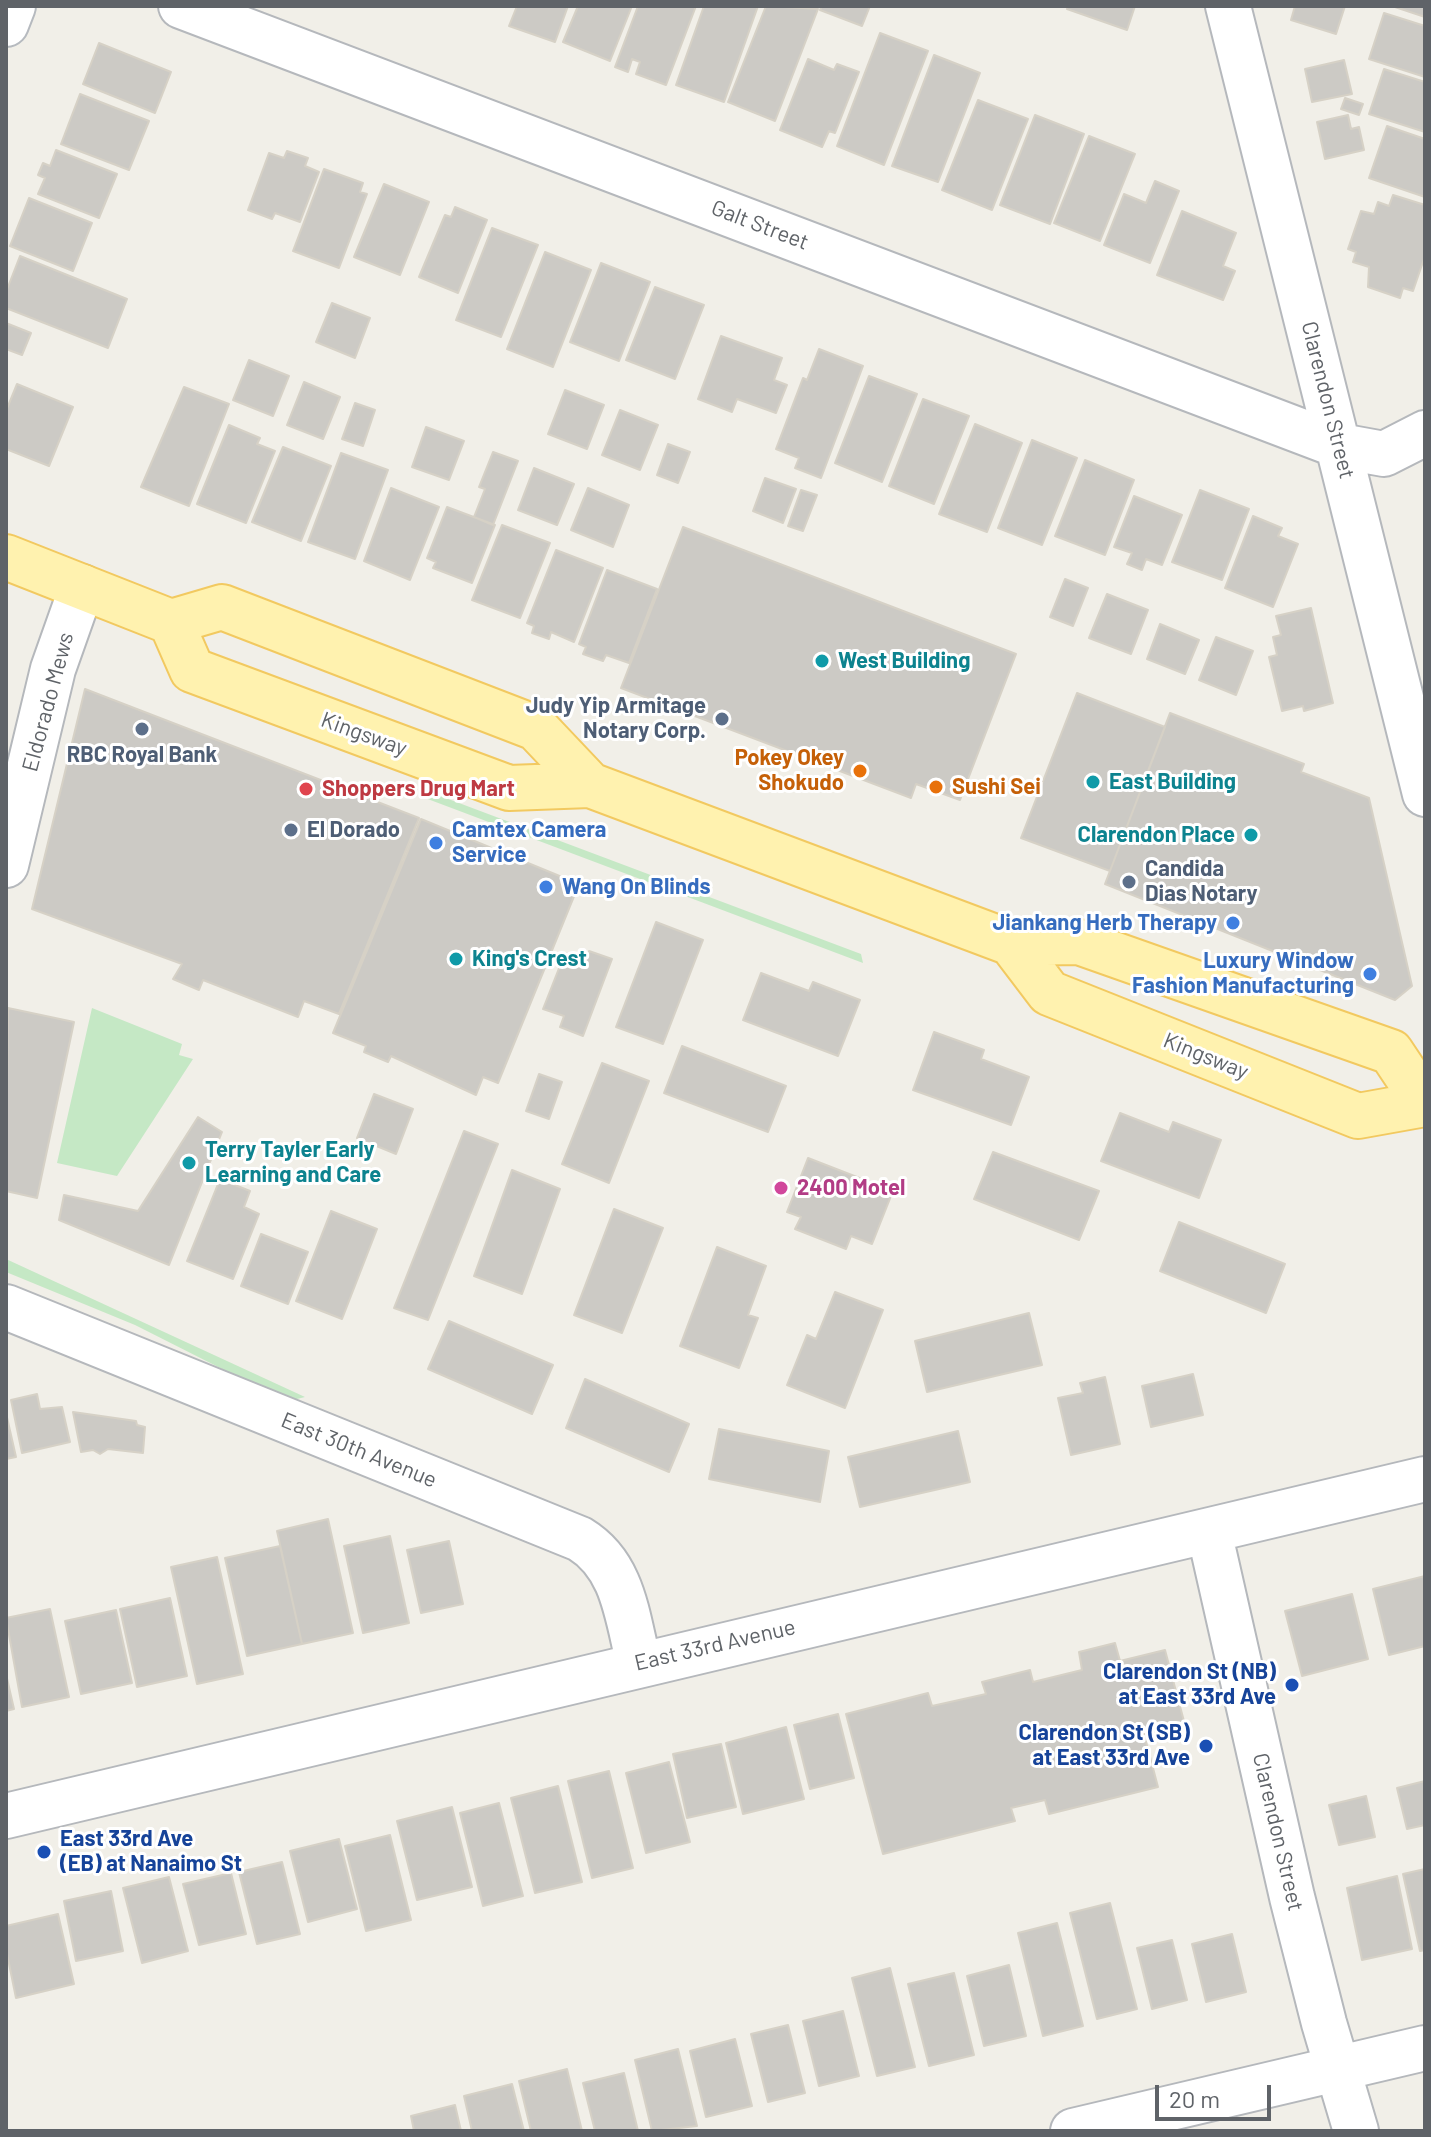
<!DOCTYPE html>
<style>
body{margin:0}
#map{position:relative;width:1431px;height:2137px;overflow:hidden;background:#f1efe8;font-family:Barlow,sans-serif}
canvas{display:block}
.frame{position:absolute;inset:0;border:8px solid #5f6368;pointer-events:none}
.scale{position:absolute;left:1155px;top:2085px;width:116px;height:36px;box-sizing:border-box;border:4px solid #5f6368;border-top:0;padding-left:10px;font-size:24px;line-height:28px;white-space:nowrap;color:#5f6368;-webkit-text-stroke:6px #fff;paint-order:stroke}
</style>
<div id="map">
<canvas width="1431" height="2137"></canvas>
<div class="frame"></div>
<div class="scale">20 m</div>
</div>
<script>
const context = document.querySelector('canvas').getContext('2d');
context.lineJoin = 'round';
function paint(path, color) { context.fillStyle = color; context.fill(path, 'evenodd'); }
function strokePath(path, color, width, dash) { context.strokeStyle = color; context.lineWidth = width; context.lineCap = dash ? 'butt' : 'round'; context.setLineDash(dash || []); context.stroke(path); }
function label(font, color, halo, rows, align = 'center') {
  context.font = font + ' Barlow,sans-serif'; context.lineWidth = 6; context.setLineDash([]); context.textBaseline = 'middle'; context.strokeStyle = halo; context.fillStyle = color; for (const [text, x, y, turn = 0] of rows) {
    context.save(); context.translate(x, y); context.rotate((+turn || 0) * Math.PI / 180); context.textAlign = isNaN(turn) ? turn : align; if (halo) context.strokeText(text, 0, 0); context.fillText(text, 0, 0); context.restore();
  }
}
paint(new Path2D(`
 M427 791 861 954 863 963 425 798Z
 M92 1008 182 1044 179 1055 193 1059 117 1176 57 1163Z
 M6 1259 305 1397 293 1400 240 1378 135 1325 6 1272Z`), '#c5e8c5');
const building = new Path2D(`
 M517 6H568L555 42 509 26Z
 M578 6H632L610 61 563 42Z
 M638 6H696L666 85 636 74 640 62 632 59 628 72 615 67Z
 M704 6H758L724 102 676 85Z
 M766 6 818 9 775 121 728 102Z
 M822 6H870L862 26 820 10Z
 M1068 6H1135L1127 30 1067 9Z
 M1295 6H1345L1336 34 1291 20Z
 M1392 6H1425V17Z
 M1384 13 1425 26V77L1369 59Z
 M880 33 928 51 884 165 837 146Z
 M99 43 171 72 155 113 83 84Z
 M934 55 980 73 938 182 892 166Z
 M808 59 834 70 837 64 859 72 835 133 829 131 822 147 780 130Z
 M1344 60 1352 94 1312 102 1305 69Z
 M1384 69 1425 82V132L1369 114Z
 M80 94 149 121 129 170 61 144Z
 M1345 98 1363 104 1359 115 1341 109Z
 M978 100 1028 119 992 210 942 190Z
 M1035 115 1084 134 1050 224 1000 205Z
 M1348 115 1351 129 1359 127 1364 150 1325 159 1317 122Z
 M1387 126 1425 139V197L1369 178Z
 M1089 136 1135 154 1100 241 1054 223Z
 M56 150 117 174 99 218 38 194 45 178 38 175 43 163 50 166Z
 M287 151 308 158 305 166 319 172 300 222 275 213 272 219 248 210 269 153 284 158Z
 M324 169 363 183 360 192 367 194 339 268 293 251Z
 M1155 181 1179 191 1150 263 1104 245 1124 194 1146 203Z
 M384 184 429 202 400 275 354 257Z
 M1393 195 1425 205V256L1413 291 1403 288 1400 298 1368 287 1369 267 1353 262 1356 252 1348 249 1361 211 1374 214 1378 202 1389 206Z
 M29 198 92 223 73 271 10 246Z
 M455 207 487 220 458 293 419 277 445 215 451 217Z
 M1182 211 1236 233 1223 266 1235 271 1223 300 1157 275Z
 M492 228 538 245 501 337 456 320Z
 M545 252 591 270 553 367 507 349Z
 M20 256 127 299 108 348 6 308V292Z
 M601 263 650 282 619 361 570 342Z
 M655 287 704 305 675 379 626 360Z
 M332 303 370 318 355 358 316 342Z
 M6 323 31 333 22 355 6 349Z
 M721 336 782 358 774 380 787 385 776 413 737 399 732 412 698 399Z
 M819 349 863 366 821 478 795 468 799 458 776 449 803 378 807 380Z
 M249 360 289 376 273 416 233 400Z
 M869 376 917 394 882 482 835 463Z
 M304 382 340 397 323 439 287 425Z
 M17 384 73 407 49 466 6 449V411Z
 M184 387 229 404 189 506 141 487Z
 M565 390 604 405 587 449 548 434Z
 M923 399 969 416 934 504 889 486Z
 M355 403 375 410 363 446 342 439Z
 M620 410 658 425 640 470 602 455Z
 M975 424 1022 443 987 532 939 514Z
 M229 425 260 438 257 444 275 451 246 523 197 504Z
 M426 427 464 441 449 480 412 467Z
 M1032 440 1077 458 1042 545 998 528Z
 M668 444 690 452 678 483 657 475Z
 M283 447 331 466 301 541 252 522Z
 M493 452 518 461 493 525 474 517 485 489 479 487Z
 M341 453 388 470 355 559 308 542Z
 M1085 460 1134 480 1105 555 1055 536Z
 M534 468 574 484 557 525 518 510Z
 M765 478 796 489 783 523 753 511Z
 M391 488 439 507 410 580 364 561Z
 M588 488 629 505 613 547 571 530Z
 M801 490 817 495 803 531 788 526Z
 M1200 490 1249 509 1222 580 1172 562Z
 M1134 496 1182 515 1162 565 1146 559 1142 570 1127 564 1132 553 1114 547Z
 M447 507 495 525 472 583 433 568 436 562 427 558Z
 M1253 516 1282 528 1278 536 1298 544 1273 607 1225 588Z
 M502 525 550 543 520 618 472 600Z
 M683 527 1016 654 960 800 916 784 911 798 621 688Z
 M556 550 603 568 574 642 551 632 549 639 532 633 534 626 527 623Z
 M607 570 657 589 629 663 606 655 603 661 583 654 586 647 579 644Z
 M1065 579 1088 588 1073 626 1050 617Z
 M1107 594 1148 610 1131 654 1089 638Z
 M1311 608 1333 703 1304 711 1303 706 1282 711 1269 657 1277 655 1273 637 1281 635 1276 616Z
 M1160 624 1199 640 1185 674 1147 659Z
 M1216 637 1253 651 1236 695 1199 680Z
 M85 689 419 818 339 1014 304 1001 298 1017 203 980 199 990 173 979 182 964 32 909Z
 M1077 693 1165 727 1110 871 1021 838Z
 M1170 713 1304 764 1301 772 1369 798 1412 986 1395 1000 1105 884Z
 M421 819 579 884 498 1083 483 1077 476 1095 391 1056 388 1062 364 1052 366 1046 333 1033Z
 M656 922 703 940 663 1044 616 1027Z
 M589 951 612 959 583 1036 560 1027 564 1016 543 1009 565 953 585 961Z
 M761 973 809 991 813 982 860 1000 838 1056 743 1020Z
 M8 1008 74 1022 37 1198 6 1191Z
 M934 1032 984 1050 981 1059 1029 1077 1011 1125 913 1090Z
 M682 1046 786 1086 768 1132 664 1093Z
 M602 1063 649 1081 609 1183 562 1164Z
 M539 1074 562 1082 549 1119 526 1111Z
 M374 1094 413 1109 396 1154 357 1138Z
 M1120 1113 1169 1132 1173 1122 1221 1140 1199 1198 1101 1161Z
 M198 1117 222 1132 169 1265 59 1220 64 1195 138 1211Z
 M464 1131 498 1144 428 1320 394 1308Z
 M993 1152 1099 1191 1079 1240 974 1199Z
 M808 1158 893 1191 872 1244 851 1236 846 1249 795 1229 801 1217 787 1212Z
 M512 1170 560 1189 522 1294 474 1276Z
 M220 1179 250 1191 244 1207 259 1214 233 1279 187 1261Z
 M614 1209 663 1228 622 1333 574 1315Z
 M331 1211 377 1229 342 1319 296 1301Z
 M1179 1222 1285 1264 1266 1313 1160 1271Z
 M261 1234 308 1252 288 1304 241 1286Z
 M717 1247 766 1266 748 1315 758 1318 739 1368 680 1346Z
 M835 1292 883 1310 845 1408 787 1385 807 1335 816 1339Z
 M1029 1313 1042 1365 927 1392 915 1341Z
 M449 1321 553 1365 532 1414 428 1369Z
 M1193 1374 1203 1415 1151 1427 1142 1386Z
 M1105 1377 1120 1444 1071 1455 1058 1398 1083 1393 1080 1383Z
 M585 1379 689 1424 669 1472 566 1428Z
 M37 1394 40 1409 62 1407 70 1442 22 1453 11 1400Z
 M73 1412 136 1421 137 1425 145 1427 143 1453 108 1449 100 1454 93 1450 81 1452Z
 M6 1413 16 1457 6 1459Z
 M719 1429 829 1451 820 1502 709 1479Z
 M958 1431 970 1482 860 1507 848 1457Z
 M328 1519 353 1633 302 1644 277 1531Z
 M390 1536 409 1623 363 1633 344 1546Z
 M449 1541 463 1604 421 1613 407 1550Z
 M280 1546 302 1644 247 1656 225 1558Z
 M217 1557 243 1674 197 1684 171 1567Z
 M1425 1576V1646L1389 1655 1373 1589Z
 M1352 1594 1368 1659 1302 1676 1285 1611Z
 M170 1598 187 1676 137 1687 120 1609Z
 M50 1609 69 1697 22 1707 6 1618Z
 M116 1610 132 1683 81 1694 65 1621Z
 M1115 1643 1120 1661 1165 1650 1185 1725 1144 1734 1158 1787 1049 1814 1045 1800 1011 1808 1015 1821 883 1854 846 1714 928 1693 932 1706 986 1694 982 1682 1030 1670 1033 1682 1082 1670 1079 1652Z
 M6 1674 14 1709 6 1711Z
 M838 1714 854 1778 810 1789 794 1725Z
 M786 1727 804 1799 743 1814 726 1743Z
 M721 1744 736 1807 687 1818 673 1754Z
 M669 1762 690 1842 646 1853 626 1773Z
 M609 1771 633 1868 592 1878 568 1781Z
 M1425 1781V1825L1407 1829 1397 1788Z
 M558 1786 582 1882 535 1893 511 1798Z
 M1366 1796 1375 1837 1339 1845 1329 1805Z
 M499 1803 523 1896 483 1906 460 1813Z
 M452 1807 472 1887 417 1900 397 1821Z
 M390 1835 411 1920 366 1931 345 1846Z
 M339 1839 357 1909 308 1922 290 1851Z
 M282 1862 300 1934 257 1944 239 1872Z
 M1425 1869V1950L1420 1951 1403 1874Z
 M231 1873 246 1934 199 1945 183 1884Z
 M1397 1876 1412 1949 1362 1960 1347 1888Z
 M169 1877 188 1951 142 1963 123 1888Z
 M111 1891 123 1951 76 1961 64 1901Z
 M1110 1903 1137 2009 1097 2019 1070 1913Z
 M58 1914 74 1984 16 1998 6 1949V1926Z
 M1057 1923 1083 2026 1043 2036 1018 1933Z
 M1232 1934 1246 1992 1206 2002 1192 1944Z
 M1172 1940 1187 2000 1152 2009 1137 1948Z
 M1009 1965 1026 2036 984 2046 967 1976Z
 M890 1968 915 2067 877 2076 852 1978Z
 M954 1973 974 2055 929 2066 908 1984Z
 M843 2011 859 2076 819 2086 803 2021Z
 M788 2025 805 2093 768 2102 751 2034Z
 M735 2039 752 2106 706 2117 690 2051Z
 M678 2049 697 2126 652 2131 635 2060Z
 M567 2069 582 2131H531L519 2081Z
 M624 2073 638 2131H595L583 2083Z
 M512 2084 524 2131H472L464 2096Z
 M455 2105 461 2131H414L411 2116Z`);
paint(building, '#cccac5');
strokePath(building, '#d6d1c6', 2);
const minor = new Path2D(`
 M181 6 1340 446 1384 454 1425 433
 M1228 6 1425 794
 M6 865 53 669 82 587
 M6 1307 580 1539C624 1566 627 1617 639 1664
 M1073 2131 1425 2048`);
const tertiary = new Path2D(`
 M1209 1531 1292 1897 1324 2023 1356 2131
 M6 1816 1425 1479`);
const secondary = new Path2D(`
 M6 24 13 6`);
const primary = new Path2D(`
 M6 557 171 622 222 607 536 728 590 785
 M171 622 192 670 509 788 590 785 1011 943 1079 942 1391 1052 1425 1103
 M1011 943 1049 993 1358 1116 1425 1104`);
strokePath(minor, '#b5b8bc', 48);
strokePath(tertiary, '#b5b8bc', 48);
strokePath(secondary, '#b6babf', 48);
strokePath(primary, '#f2c960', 48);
strokePath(minor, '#fff', 44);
strokePath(tertiary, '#fff', 44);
strokePath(secondary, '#fff', 44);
strokePath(primary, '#fff2af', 44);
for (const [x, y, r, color] of [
 [822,661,8,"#0f9aa8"],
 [722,719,8,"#5c6f8a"],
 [142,729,8,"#5c6f8a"],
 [860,771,8,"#e8710a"],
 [1093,782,8,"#0f9aa8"],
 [936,787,8,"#e8710a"],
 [306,789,8,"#e0444e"],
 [291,830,8,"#5c6f8a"],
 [1251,835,8,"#0f9aa8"],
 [436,843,8,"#3f7fe0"],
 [1129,882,8,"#5c6f8a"],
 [546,887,8,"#3f7fe0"],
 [1233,923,8,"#3f7fe0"],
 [456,959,8,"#0f9aa8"],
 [1370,974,8,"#3f7fe0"],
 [189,1163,8,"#0f9aa8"],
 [781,1188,8,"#d1479c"],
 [1292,1685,8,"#1a4fb4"],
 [1206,1746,8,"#1a4fb4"],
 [44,1852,8,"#1a4fb4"]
]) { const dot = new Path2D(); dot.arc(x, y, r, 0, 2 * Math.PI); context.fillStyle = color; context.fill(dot); strokePath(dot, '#fff', 3); }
label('22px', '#5f6368', '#fff', [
 ["Galt Street",760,225,21],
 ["Clarendon Street",1328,400,76],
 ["Eldorado Mews",48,702,-75],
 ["Kingsway",364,734,20],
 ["Kingsway",1206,1056,22],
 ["East 30th Avenue",359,1450,22],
 ["East 33rd Avenue",715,1645,-13],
 ["Clarendon Street",1278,1832,77]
]);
label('bold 22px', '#0d838f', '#fff', [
 ["West Building",838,661],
 ["East Building",1109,782],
 ["Clarendon Place",1235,835,"right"],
 ["King's Crest",472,959],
 ["Terry Tayler Early",205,1150],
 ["Learning and Care",205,1175]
], 'left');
label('bold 22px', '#4e5e75', '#fff', [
 ["Judy Yip Armitage",706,706,"right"],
 ["Notary Corp.",706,731,"right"],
 ["RBC Royal Bank",142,755,"center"],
 ["El Dorado",307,830],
 ["Candida",1145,869],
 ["Dias Notary",1145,894]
], 'left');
label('bold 22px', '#c56008', '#fff', [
 ["Pokey Okey",844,758],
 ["Shokudo",844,783],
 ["Sushi Sei",952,787,"left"]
], 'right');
label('bold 22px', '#be3a42', '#fff', [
 ["Shoppers Drug Mart",322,789]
], 'left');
label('bold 22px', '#366cbe', '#fff', [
 ["Camtex Camera",452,830],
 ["Service",452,855],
 ["Wang On Blinds",562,887],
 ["Jiankang Herb Therapy",1217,923,"right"],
 ["Luxury Window",1354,961,"right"],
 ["Fashion Manufacturing",1354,986,"right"]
], 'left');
label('bold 22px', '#b23c85', '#fff', [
 ["2400 Motel",797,1188]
], 'left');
label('bold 22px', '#164399', '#fff', [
 ["Clarendon St (NB)",1276,1672],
 ["at East 33rd Ave",1276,1697],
 ["Clarendon St (SB)",1190,1733],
 ["at East 33rd Ave",1190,1758],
 ["East 33rd Ave",60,1839,"left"],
 ["(EB) at Nanaimo St",60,1864,"left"]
], 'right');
</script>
